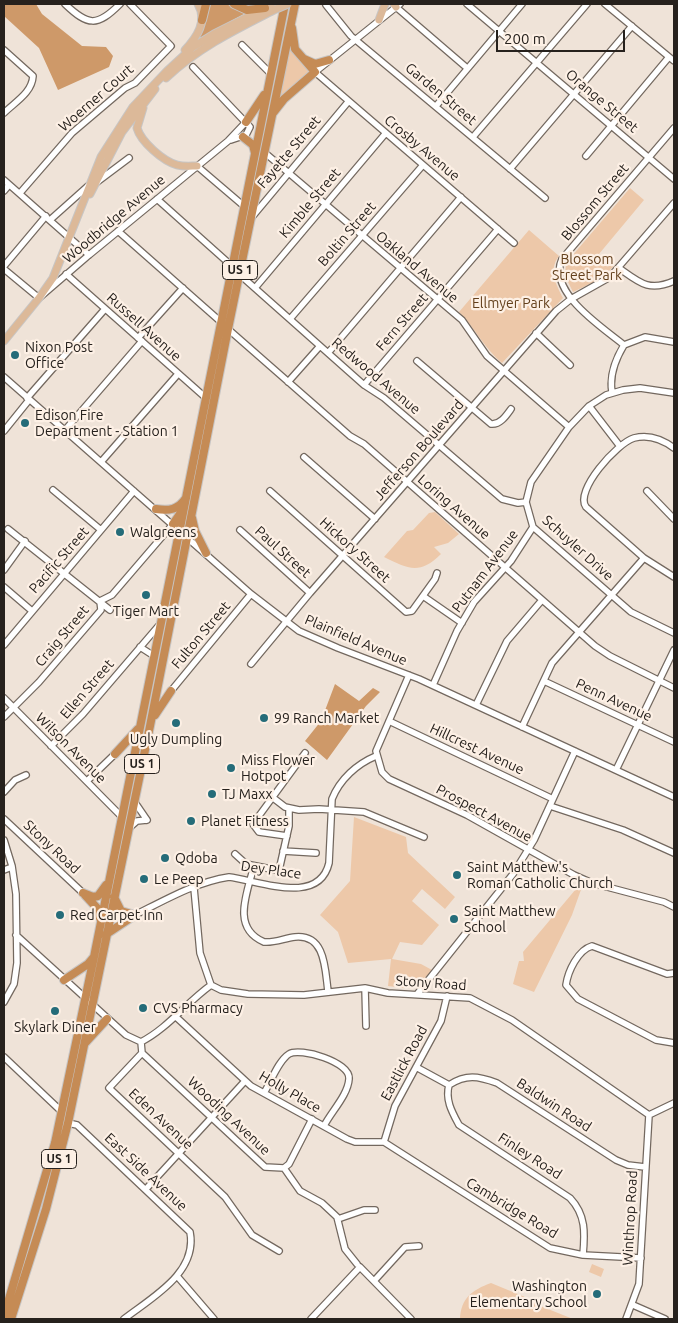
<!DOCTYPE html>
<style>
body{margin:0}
#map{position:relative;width:678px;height:1323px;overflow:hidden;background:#efe3d8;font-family:Ubuntu,sans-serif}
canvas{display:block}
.frame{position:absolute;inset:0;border:5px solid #26211d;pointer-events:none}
.scale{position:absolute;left:496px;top:30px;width:129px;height:22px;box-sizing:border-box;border:2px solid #26211d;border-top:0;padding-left:6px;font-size:15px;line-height:18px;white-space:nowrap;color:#26211d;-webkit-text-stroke:4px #fdf0e5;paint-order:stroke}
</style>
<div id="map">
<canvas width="678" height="1323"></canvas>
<div class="frame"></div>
<div class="scale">200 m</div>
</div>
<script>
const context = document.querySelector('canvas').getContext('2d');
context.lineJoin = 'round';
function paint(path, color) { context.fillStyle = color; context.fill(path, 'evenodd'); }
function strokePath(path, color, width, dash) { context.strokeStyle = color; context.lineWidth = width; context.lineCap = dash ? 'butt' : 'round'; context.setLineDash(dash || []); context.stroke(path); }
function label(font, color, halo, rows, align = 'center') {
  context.font = font + ' Ubuntu,sans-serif'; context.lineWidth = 4.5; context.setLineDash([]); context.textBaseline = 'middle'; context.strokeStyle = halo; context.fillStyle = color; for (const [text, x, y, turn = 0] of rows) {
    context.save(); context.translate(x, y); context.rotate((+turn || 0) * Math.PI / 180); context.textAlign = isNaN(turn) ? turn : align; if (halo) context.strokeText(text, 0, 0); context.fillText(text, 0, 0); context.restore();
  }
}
paint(new Path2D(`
 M290 43 296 56 311 71 282 98 280 96Z
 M630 188 644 200 599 254 615 265 602 278 573 292 565 276 566 263Z
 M529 230 559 256C548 270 556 284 563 298L502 363C484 348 475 328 459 312Z
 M435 512 459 534 448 543 434 547 441 554C419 576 407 568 384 557L407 531 413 530 429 513Z
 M354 817 406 837 408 853 455 897 445 909 422 889 412 901 439 925 422 945 400 942 392 959 421 964 432 970C415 992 416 989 388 986L391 959 348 963 338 932 320 915 350 881Z
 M581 883 583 884 572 915 534 992 513 984 519 961H524L523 952Z
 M592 1264 604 1269 601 1277 589 1272Z
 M491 1283 537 1302 538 1305 573 1319H460C461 1298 472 1290 491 1283Z`), '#edc8a9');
paint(new Path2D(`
 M4 4H36L42 14 82 46 106 47 113 56 109 67 58 90 39 48 4 16Z
 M210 4H226L246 13 198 39Z
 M335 684 359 701 373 688 380 692 366 706 327 760 305 741 321 721Z`), '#ce9969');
const minor = new Path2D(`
 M65 4C88 26 97 27 120 4
 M400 4 315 72 514 243
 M467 4 674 179
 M605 4 674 61
 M326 5 351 36 545 198
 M396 7 467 68
 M242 45 271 74
 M4 50 33 76C32 93 15 102 4 113
 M193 67 250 127 246 135 231 140
 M436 106 522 4
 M473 137 587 4
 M264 152 462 320 487 356 569 427
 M586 156 669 57
 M197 166 245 207
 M510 169 632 26
 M4 180 89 255
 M97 182 129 158
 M4 191 9 185
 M20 193 72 133 125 88 135 83 171 46 130 4
 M157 199 233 267
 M252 217 348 102
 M50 220 88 186
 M118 231 221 322
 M4 266 46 216
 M619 268C640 283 649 292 674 281
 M4 269 39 298 89 255 228 141 246 122
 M66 274 206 398
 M239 274 364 385 384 398 502 499 518 503 526 502
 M255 288 385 134
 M290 319 423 165
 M228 329 350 436 364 444 595 646 610 656 674 688
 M536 333 570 365
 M138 338 183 288
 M624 345C602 327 547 292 562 259L674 128
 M328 353 461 197
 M417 361 491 424C500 425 506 416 511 409
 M4 377 251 594 299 631 338 648 419 679 674 797
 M288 382 320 346
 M364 385 498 229
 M612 392C609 375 615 360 624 345L645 337 674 342
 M674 393 640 388 623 390 606 395 589 406 569 427 531 482 526 502 533 527 631 612 674 633
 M27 398 105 309
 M589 406 619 445
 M65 430 142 341
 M4 431 29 400
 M674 448C662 439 649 434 634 438 617 443 574 491 586 507L644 558 674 577
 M304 457 375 519
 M101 462 178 374
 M53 490 101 530
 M270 491 406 612 412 611 435 579 437 573
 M647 491 674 519
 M8 529 110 610
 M240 530 310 593
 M4 570 25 541
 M4 587 32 611
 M423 596 462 623
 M100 601 112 595 173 524
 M4 645 134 491
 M140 647 154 656
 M251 664 310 593 556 311 571 299 610 277 674 203
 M409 675 376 751 382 772 389 779 467 815 574 875 592 883 664 902 674 907
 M544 681 674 742
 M433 685 457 631 474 602 511 561 533 527
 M171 691 251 594
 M4 698 121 816
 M476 705 507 641 542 600
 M4 717 39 682 101 610 100 601
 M389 721 553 799
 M522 727 552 663 644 558
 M51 746 83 714 161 623
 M616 770 674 650
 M87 781 115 754
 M4 792 15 780 26 775
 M272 797 285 807 299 810 319 809 364 812 424 837
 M134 801 147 820
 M550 806 623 830 674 853
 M4 819 83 893
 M129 828 137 821 147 820
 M287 836 259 832 253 824 305 753
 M4 840 12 866 16 894 17 963 14 984 4 1002
 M283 851 316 853
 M235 854 246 864 276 870 280 866 289 826V808
 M254 866C247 893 231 928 264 942 275 943 285 938 295 937 326 934 325 970 328 991
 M4 870 12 867
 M194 888 200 953 211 985
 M135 915C165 900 196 882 229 877 260 881 319 906 329 863L332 799C340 779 357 764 376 756
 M16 935 126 1035 141 1042
 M674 973 667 974 592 946C578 950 568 971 566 985L578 999 656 1040 674 1043
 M211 985 221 990 248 994 304 995 365 988 388 993 470 998 512 1020 649 1115
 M211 985C186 1003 168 1028 141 1042L142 1053 109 1088 225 1197 252 1235 279 1251
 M365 988 366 1026
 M418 993 513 874 534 840 575 751
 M175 1016 251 1086 347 1139 355 1142H384
 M142 1053 265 1167 284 1168 289 1164 312 1119
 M4 1057 61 1111
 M416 1067 449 1085
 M449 1085C445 1100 452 1112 459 1125L570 1198C586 1215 585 1233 583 1255
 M449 1085C466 1074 478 1076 497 1083L616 1160 628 1165 645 1167
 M264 1093C271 1082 278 1061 289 1054 300 1047 351 1062 349 1079 348 1095 331 1112 324 1126
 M649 1115 674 1103
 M68 1123 77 1125 190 1232C198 1273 151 1298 124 1319
 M384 1142 550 1248 583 1255 641 1258
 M384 1142 395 1106 441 1021 447 996
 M284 1168 300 1191 322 1203 337 1217 345 1249 357 1264
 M146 1189 245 1081
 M338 1219 364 1210H375
 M177 1276 214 1319
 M374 1281 405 1247 419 1246
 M633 1305 665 1319
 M311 1319 360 1267 411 1319
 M626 1319 639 1284 649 1115`);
const major = new Path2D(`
 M394 4 396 7
 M379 20 385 4
 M185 50C197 37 208 21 198 4
 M166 78C199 47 237 29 276 9
 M143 108 137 128C141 142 163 161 177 165 184 167 191 166 197 166
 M90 194 122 132 155 89
 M4 341 39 298 53 278 101 157 133 107 167 71 193 47 214 34 274 4`);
const highway = new Path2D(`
 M234 4 247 10 265 8
 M202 20 206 4
 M304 59 315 64 329 60
 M273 113 284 99 315 72 295 49 292 28
 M246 122 264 95
 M243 137 253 145 255 153
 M156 509C169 511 178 510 186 498
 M192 518 195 531 206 553
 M173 524 182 511
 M155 715 171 691
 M115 754 138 729
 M83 893 93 897 98 896 106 885
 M85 895 97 908 100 918
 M114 897 121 911 135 915
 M105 935 135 915
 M64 980 88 964 93 958
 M85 1043 107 1019
 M4 1316 55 1143 94 957 285 4
 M11 1319 46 1209 68 1123 150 726 228 329 295 4`);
strokePath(minor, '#73685f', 8);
strokePath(major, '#c7c5c4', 9);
strokePath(highway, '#c7c5c4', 10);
strokePath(minor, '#fff', 5.5);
strokePath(major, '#dcb999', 7);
strokePath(highway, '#c58b55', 8);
const majorBridge = new Path2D(`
 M276 9 288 4`);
strokePath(majorBridge, '#c7c5c4', 9, []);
strokePath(majorBridge, '#dcb999', 7);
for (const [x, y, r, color] of [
 [15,355,5,"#256c79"],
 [25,423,5,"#256c79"],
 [120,532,5,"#256c79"],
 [146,595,5,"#256c79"],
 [264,718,5,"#256c79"],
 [176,723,5,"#256c79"],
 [231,768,5,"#256c79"],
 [212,794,5,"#256c79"],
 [191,821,5,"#256c79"],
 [165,858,5,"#256c79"],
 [457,875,5,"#256c79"],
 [144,879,5,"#256c79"],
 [60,915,5,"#256c79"],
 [454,919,5,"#256c79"],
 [143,1008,5,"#256c79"],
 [55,1011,5,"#256c79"],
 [597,1294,5,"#256c79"]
]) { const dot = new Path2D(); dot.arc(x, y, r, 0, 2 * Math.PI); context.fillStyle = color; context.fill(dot); strokePath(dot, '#fdf0e5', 2); }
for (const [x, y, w] of [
 [240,270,35],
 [142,764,35],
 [59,1159,35]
]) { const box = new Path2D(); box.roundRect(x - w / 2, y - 9.5, w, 19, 4); context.fillStyle = '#fdf0e5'; context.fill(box); strokePath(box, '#26211d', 1); }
label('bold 12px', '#26211d', null, [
 ["US 1",240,270],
 ["US 1",142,764],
 ["US 1",59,1159]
]);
label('14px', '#26211d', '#fdf0e5', [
 ["Garden Street",441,94,40],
 ["Woerner Court",96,98,-41],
 ["Orange Street",602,101,40],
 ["Crosby Avenue",422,148,40],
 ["Fayette Street",289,152,-50],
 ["Blossom Street",595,202,-50],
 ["Kimble Street",310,203,-50],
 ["Woodbridge Avenue",114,219,-40],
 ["Boltin Street",347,234,-49],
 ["Oakland Avenue",417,267,40],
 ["Fern Street",402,322,-49],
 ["Russell Avenue",144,327,42],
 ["Redwood Avenue",376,376,40],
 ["Jefferson Boulevard",419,450,-49],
 ["Loring Avenue",454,507,41],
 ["Schuyler Drive",578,548,42],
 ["Hickory Street",355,550,42],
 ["Paul Street",283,552,42],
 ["Pacific Street",59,560,-49],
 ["Putnam Avenue",485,571,-53],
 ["Fulton Street",201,635,-50],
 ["Craig Street",62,636,-50],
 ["Plainfield Avenue",356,640,23],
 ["Ellen Street",87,689,-49],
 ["Penn Avenue",614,700,25],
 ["Wilson Avenue",71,748,45],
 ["Hillcrest Avenue",477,749,25],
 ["Prospect Avenue",484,813,28],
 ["Stony Road",52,847,43],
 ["Dey Place",271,870,8],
 ["Stony Road",431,983,4],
 ["Eastlick Road",404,1063,-62],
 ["Holly Place",290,1092,30],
 ["Baldwin Road",554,1105,33],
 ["Wooding Avenue",229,1116,43],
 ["Eden Avenue",161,1119,43],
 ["Finley Road",530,1156,33],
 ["East Side Avenue",146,1172,43],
 ["Cambridge Road",512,1208,31],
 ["Winthrop Road",630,1218,-87]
]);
label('14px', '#64401c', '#fdf0e5', [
 ["Blossom",587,259],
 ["Street Park",587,275],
 ["Ellmyer Park",511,303]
]);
label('14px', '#26211d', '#fdf0e5', [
 ["Nixon Post",25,347],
 ["Office",25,363],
 ["Edison Fire",35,415],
 ["Department - Station 1",35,431],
 ["Walgreens",130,532],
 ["Tiger Mart",146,611,"center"],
 ["99 Ranch Market",274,718],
 ["Ugly Dumpling",176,739,"center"],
 ["Miss Flower",241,760],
 ["Hotpot",241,776],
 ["TJ Maxx",222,794],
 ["Planet Fitness",201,821],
 ["Qdoba",175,858],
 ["Saint Matthew's",467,867],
 ["Roman Catholic Church",467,883],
 ["Le Peep",154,879],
 ["Saint Matthew",464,911],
 ["School",464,927],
 ["Red Carpet Inn",70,915],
 ["CVS Pharmacy",153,1008],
 ["Skylark Diner",55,1027,"center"],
 ["Washington",587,1286,"right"],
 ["Elementary School",587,1302,"right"]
], 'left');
</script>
